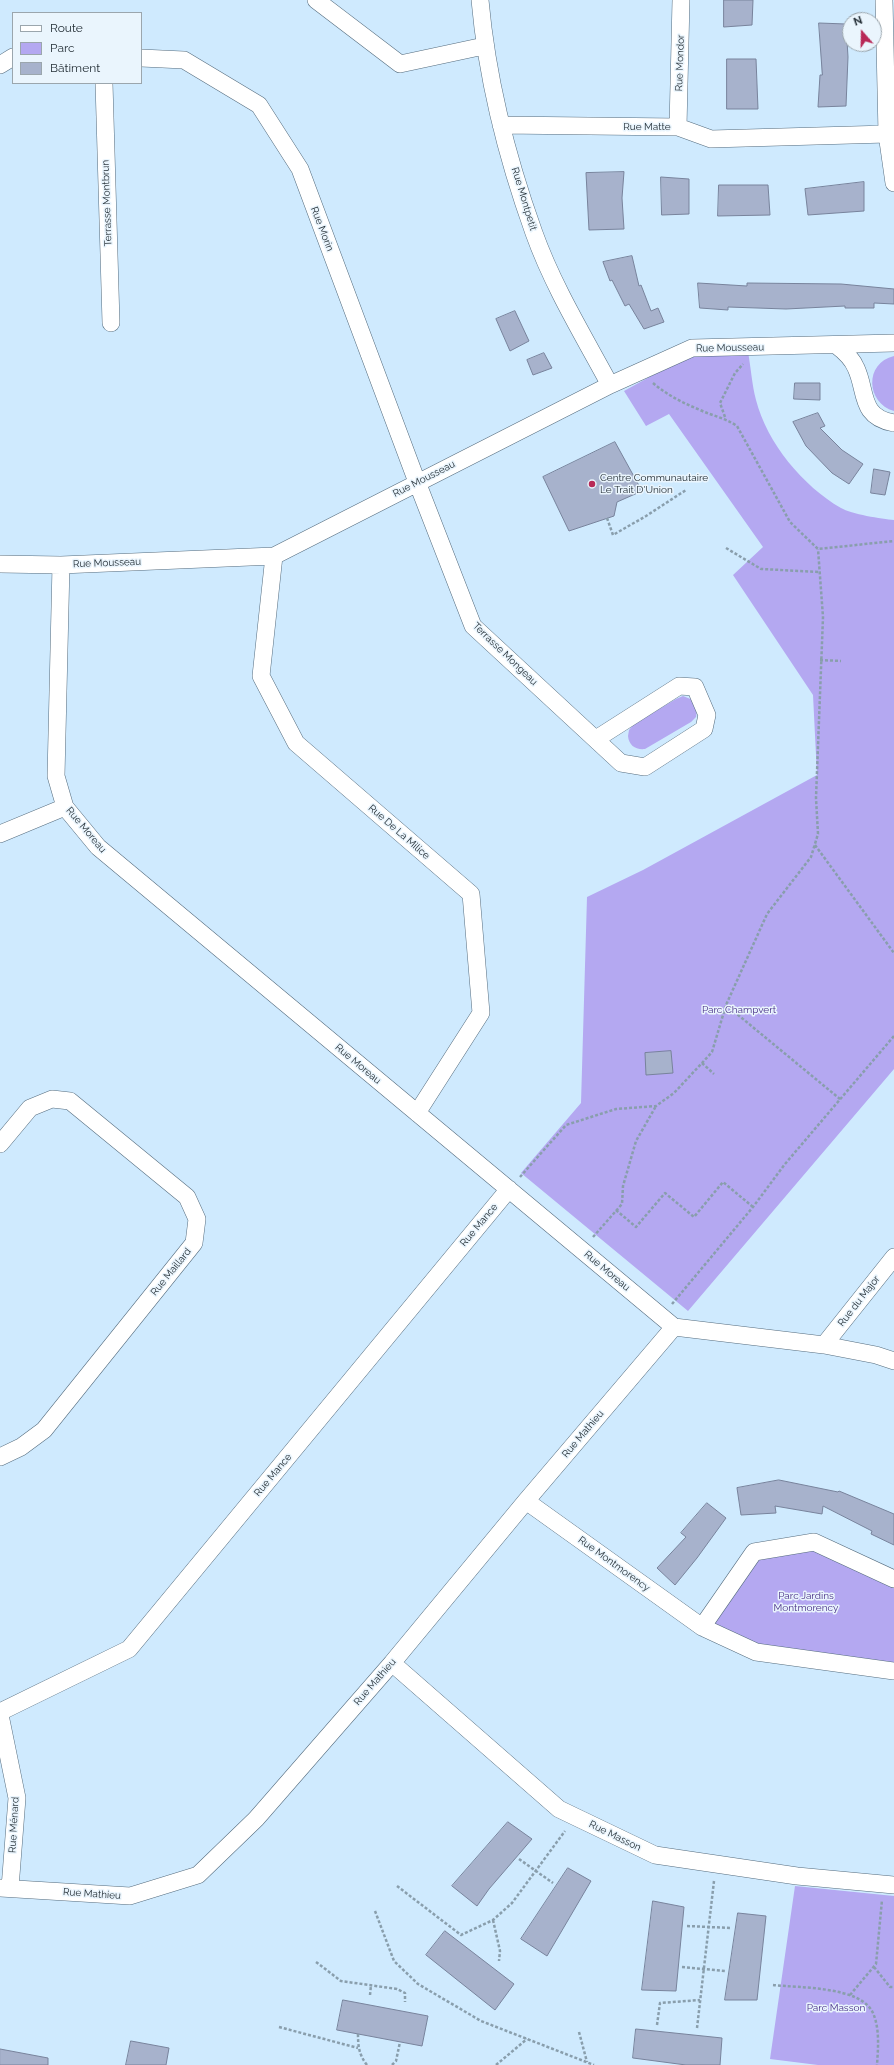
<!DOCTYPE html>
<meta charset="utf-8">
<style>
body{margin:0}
#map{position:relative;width:894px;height:2065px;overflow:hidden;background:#cfeafe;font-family:Raleway,sans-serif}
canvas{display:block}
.legend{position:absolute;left:12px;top:12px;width:130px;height:72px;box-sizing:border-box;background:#eaf5fd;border:1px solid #9ba6ad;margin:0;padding:5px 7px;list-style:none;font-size:12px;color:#242f36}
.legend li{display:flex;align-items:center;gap:8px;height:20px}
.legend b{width:20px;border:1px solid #9ba6ad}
.north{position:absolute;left:842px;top:12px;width:40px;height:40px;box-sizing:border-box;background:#eaf5fd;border:1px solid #9ba6ad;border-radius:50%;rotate:340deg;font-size:11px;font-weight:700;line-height:16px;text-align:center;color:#242f36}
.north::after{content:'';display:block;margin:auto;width:14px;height:18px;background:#b82957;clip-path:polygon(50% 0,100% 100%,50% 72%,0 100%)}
</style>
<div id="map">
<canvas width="894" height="2065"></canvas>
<ul class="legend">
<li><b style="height:5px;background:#fff"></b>Route</li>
<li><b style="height:11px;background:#b4a8f1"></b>Parc</li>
<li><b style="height:11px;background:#a7b2cc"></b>Bâtiment</li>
</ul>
<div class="north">N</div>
</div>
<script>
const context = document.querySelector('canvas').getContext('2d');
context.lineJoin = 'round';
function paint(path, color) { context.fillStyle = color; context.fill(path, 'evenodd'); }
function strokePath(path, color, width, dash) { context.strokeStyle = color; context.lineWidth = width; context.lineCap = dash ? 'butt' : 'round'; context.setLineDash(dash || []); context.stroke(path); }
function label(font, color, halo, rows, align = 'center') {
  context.font = font + ' Raleway,sans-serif'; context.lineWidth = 3; context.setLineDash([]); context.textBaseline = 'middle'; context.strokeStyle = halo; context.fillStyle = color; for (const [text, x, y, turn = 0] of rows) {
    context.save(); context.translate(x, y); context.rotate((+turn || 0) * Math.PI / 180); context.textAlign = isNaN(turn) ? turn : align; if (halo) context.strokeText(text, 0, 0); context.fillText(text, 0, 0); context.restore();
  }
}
paint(new Path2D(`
 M748 352C751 368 752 385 756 400 767 443 803 486 841 508 851 514 882 519 894 520V1069L688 1311 521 1173 581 1103 587 897 643 870 817 775 813 695 733 575 763 547 669 414 646 426 624 391 693 353Z
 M894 356V411C866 403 864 363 894 356Z
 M683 696 693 700 697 710 696 717 691 722 645 749C636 750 629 746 628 736L629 730 634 724 676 699Z
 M814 1542 894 1579V1671L756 1652 702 1627 754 1552Z
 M795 1886 894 1896V2065H818L770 2059Z`), '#b4a8f1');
const building = new Path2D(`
 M724 0H753L752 25 724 27Z
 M819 23 846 24 848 57 846 106 818 107 820 75H822Z
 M727 59H756L758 109H727Z
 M624 172 622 198 624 229 589 230 586 173Z
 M661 177 689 179V214L662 215Z
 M864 182V211L808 215 805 189Z
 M719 185H768L770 215 718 216Z
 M632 256 639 286 641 285 651 311 658 308 664 322 644 329 629 304 625 306 612 280 610 281 603 262Z
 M698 283 747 286V283L841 284 894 289V304L874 303V308H845V306L786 309 728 307V310L700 308Z
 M515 311 529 341 510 351 496 319Z
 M544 353 552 368 533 375 527 360Z
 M795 383H820V400L794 399Z
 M818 413 825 426 820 428 842 450 863 464 849 484 832 473 806 446 793 422Z
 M615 442 642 491 617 502 614 516 569 531 543 477Z
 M874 469 890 472 885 495 871 493Z
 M671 1051 673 1073 646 1075 645 1053Z
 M779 1480 838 1492 839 1491 894 1514V1545L871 1534 872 1531 823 1506 822 1514 775 1506 776 1513 741 1515 737 1488Z
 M707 1503 726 1518 697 1558 675 1585 657 1568 686 1537 681 1533Z
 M508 1822 532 1839 489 1889 477 1906 452 1886Z
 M568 1868 591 1881 547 1956 521 1939Z
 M653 1901 684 1907 676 1991 642 1990Z
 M738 1913 766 1916 757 2000H725Z
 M445 1931 514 1984 495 2010 426 1955Z
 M343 2000 428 2016 422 2046 337 2030Z
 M636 2029 722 2038 720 2065H686L633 2058Z
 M131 2041 169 2048 166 2065H126Z
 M0 2049 48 2058V2065H0Z`);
paint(building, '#a7b2cc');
strokePath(building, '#78839c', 1);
const minor = new Path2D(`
 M316 0 400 64 484 46
 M480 0C487 79 507 158 534 233 553 286 583 335 610 385
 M884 0 887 134 894 183
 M141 58 184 60 259 105 300 169 417 482 473 626 621 763 645 767 704 729 707 715 695 687 679 686 596 739
 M0 65 13 57
 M104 83 111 323
 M501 125 678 127 711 139 887 134
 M678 127 681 0
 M836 345C844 351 852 358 856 368 867 391 859 417 894 423
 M274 556 261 676 296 743 471 894 481 1013 417 1113
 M0 564 61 565 274 556 610 385 692 348 894 343
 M61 565 56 776 65 807 98 847 674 1327 824 1345 876 1355 894 1361
 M0 834 65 807
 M0 1144 30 1108 52 1099 70 1101 187 1197 197 1219 194 1243 44 1430 21 1447 0 1457
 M824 1345 894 1257
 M526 1501 702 1627 756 1652 894 1671
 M702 1627 754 1552 814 1542 894 1579
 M392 1663 559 1809 655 1855 797 1876 894 1885
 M0 1712 129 1649 509 1189
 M0 1715 17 1798 10 1888
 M0 1888 130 1896 198 1875 256 1819 392 1663 526 1501 674 1327`);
strokePath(minor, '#556c7e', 18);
strokePath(new Path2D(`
 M653 383C667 395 683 403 700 410 713 416 725 418 737 426L790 522 818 549 894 541
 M725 417 720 403 735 373 743 364
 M607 518 613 535 646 516 686 490
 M726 548 761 569 820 572
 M820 660 841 661
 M815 845 894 953
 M726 1005 840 1099
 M702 1063 714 1074
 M520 1177 566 1125 616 1109 656 1106 674 1093 702 1063 712 1052 726 1005 767 914 811 857 818 834 816 798 823 617 818 549
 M616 1210 636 1227 665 1193 694 1217 723 1182 753 1207
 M593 1237 622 1204 623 1186 636 1141 656 1106
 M672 1304 753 1207 785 1164 894 1036
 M519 1859 553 1883
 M397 1886 461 1935 493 1920 512 1903 565 1831
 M375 1911 394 1961 418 1984 481 2021 594 2065
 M493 1920 500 1951 499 1961
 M687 1926 731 1928
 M316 1962 341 1981 397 1989 405 1993V2002
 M682 1967 725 1971
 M874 1967 890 1987H894
 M773 1985C799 1988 861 1986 873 2013 880 2029 878 2049 877 2065
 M370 1995 371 1985
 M850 1995 876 1964 882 1900
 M657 2025 660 2003 700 2000
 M279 2027 358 2048
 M697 2028 714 1881
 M579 2032 587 2062
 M358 2034C358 2046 359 2055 367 2065
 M392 2065 396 2061 400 2042
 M496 2065 527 2039`), '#899eac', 2.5, [3, 2]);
strokePath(minor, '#fff', 17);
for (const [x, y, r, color] of [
 [592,484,4,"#b82957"]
]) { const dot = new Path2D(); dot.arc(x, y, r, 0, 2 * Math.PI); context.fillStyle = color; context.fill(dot); strokePath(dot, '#eaf5fd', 1.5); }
label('10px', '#242f36', '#eaf5fd', [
 ["Rue Mondor",680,63,-88],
 ["Rue Matte",647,127],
 ["Rue Montpetit",524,199,73],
 ["Terrasse Montbrun",107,203,-92],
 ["Rue Morin",322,229,69],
 ["Rue Mousseau",730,348,-1],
 ["Rue Mousseau",424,479,-27],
 ["Rue Mousseau",107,563,-2],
 ["Terrasse Mongeau",505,654,44],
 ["Rue Moreau",86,830,50],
 ["Rue De La Milice",399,832,41],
 ["Rue Moreau",358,1064,40],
 ["Rue Mance",479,1225,-50],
 ["Rue Moreau",607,1271,40],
 ["Rue Maillard",171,1272,-51],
 ["Rue du Major",859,1301,-52],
 ["Rue Mathieu",583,1434,-50],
 ["Rue Mance",273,1475,-50],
 ["Rue Montmorency",614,1564,36],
 ["Rue Mathieu",375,1682,-49],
 ["Rue Ménard",14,1825,-87],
 ["Rue Masson",615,1836,26],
 ["Rue Mathieu",92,1894,4]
]);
label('10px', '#242f36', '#eaf5fd', [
 ["Centre Communautaire",600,478],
 ["Le Trait D'Union",600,490]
], 'left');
label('10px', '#482f87', '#eaf5fd', [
 ["Parc Champvert",739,1010],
 ["Parc Jardins",806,1596],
 ["Montmorency",806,1608],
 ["Parc Masson",836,2008]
]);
</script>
